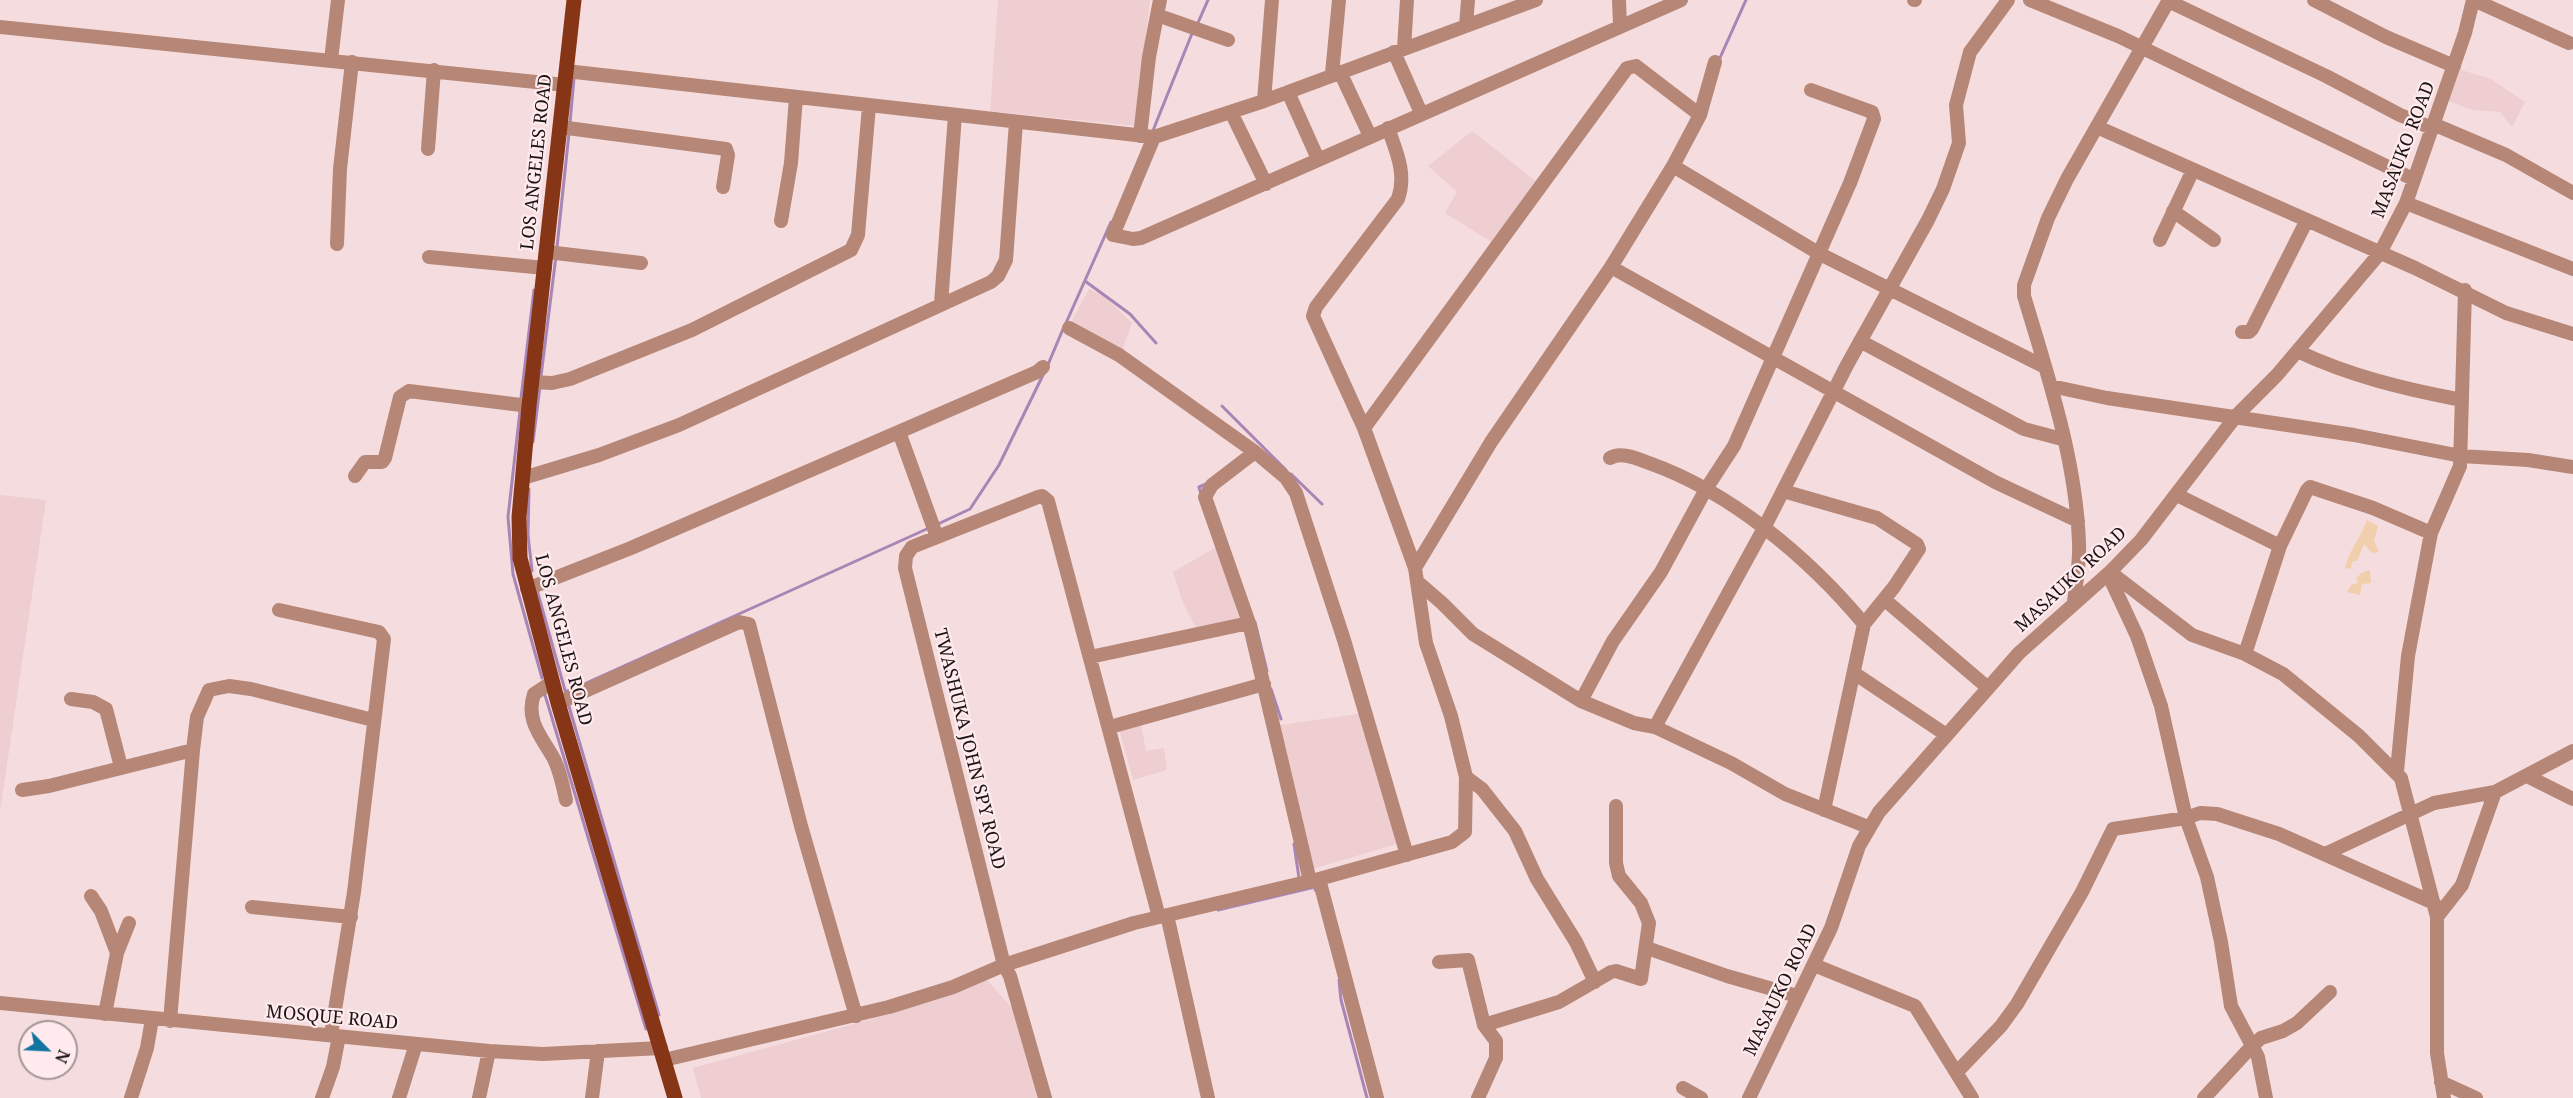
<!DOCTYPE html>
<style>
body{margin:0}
#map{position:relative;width:2573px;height:1098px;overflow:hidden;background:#f5dddf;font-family:"Noto Serif",serif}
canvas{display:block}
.north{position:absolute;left:18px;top:1020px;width:60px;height:60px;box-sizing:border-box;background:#ffebed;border:2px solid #a49596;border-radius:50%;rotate:114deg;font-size:16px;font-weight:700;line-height:24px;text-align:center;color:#1c1414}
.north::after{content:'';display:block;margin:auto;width:21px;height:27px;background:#1474a1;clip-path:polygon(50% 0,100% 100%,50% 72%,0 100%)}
</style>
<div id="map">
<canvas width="2573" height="1098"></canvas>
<div class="north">N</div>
</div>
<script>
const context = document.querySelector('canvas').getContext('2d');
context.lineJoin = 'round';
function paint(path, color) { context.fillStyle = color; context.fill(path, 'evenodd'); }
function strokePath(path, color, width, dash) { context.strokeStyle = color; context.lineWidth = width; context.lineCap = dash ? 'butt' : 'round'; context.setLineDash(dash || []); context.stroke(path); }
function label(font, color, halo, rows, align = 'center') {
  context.font = font + ' "Noto Serif",serif'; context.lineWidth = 4.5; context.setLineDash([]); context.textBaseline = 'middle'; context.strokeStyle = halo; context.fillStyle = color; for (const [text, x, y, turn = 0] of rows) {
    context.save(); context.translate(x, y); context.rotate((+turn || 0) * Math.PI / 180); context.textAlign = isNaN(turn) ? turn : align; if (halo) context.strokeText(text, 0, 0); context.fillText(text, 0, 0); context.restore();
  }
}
paint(new Path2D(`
 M998 0H1150L1136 126 990 111Z
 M2458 69 2491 79 2525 102 2512 127 2500 112 2472 110 2446 100Z
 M1472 131 1536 181 1493 243 1445 213 1457 192 1428 166Z
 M1089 289 1104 296 1132 323 1122 351 1069 326Z
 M0 495 46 500 0 812Z
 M1218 546 1240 622 1197 630 1183 603 1173 572Z
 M1371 712 1400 843 1309 870 1274 726Z
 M1140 719 1146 751 1164 748 1167 770 1133 780 1118 725Z
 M987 980 1013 1009 1037 1098H701L693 1068 890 1014Z`), '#eeced0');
paint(new Path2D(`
 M2367 520 2378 526 2374 541 2379 552 2372 553 2364 544 2357 561H2353L2351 569 2345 568C2349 550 2361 537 2367 520Z
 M2370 570 2371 583 2362 584 2360 595 2347 592 2351 585 2358 583 2356 579 2361 573Z`), '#f1cfad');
strokePath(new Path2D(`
 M1197 25 1208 0
 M1719 60 1746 0
 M570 123 574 78
 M1152 133 1193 31
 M557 247 569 133
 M1085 281 1130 314 1156 343
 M1066 323 1111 222
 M1047 367 1063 329
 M541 376 556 256
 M521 398 534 290
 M1222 406 1286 470
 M520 411 508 517 513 574 542 678
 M533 442 540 386
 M1291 474 1322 504
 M529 489 528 535 532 571
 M1201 494 1199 487 1206 484
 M938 524 970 509 999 465 1044 373
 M537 590 566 694
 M1255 622 1267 671
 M584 684 929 528
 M1271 689 1281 719
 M565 692 572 689
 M545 695 646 1029
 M568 703 659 1015
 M1294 844 1299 878
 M1218 910 1315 887V890
 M1339 980 1341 1000 1367 1098`), '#a985b5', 3);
strokePath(new Path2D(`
 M1619 0 1620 25
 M1914 0H1915
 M2030 0 2118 36 2413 179
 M2314 0 2386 37 2454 66
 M2474 0 2569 43
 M2168 1 2326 76 2400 115 2432 128
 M1157 15 1228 40
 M1466 26 1468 0
 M0 27 565 85
 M1404 49 1407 0
 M1394 52 1421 113
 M331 60 338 0
 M566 71 1154 137 1264 101 1536 0
 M1340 72 1370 136
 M1332 74 1339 0
 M1288 92 1318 159
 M1264 101 1272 0
 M1231 112 1266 184
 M2433 124 2506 155 2573 193
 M560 127 726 149 728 155 723 187
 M2097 127 2415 268 2506 313 2573 334
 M1388 128C1396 151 1407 174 1398 199L1316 307 1313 316 1364 428 1415 568
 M1140 136 1149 57 1160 0
 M1154 137 1113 235 1133 239 1141 238 1681 0
 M428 149 434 70
 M1673 166 1820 254 2045 367
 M2406 203 2573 269
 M2173 211 2214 240
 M781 221 791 163 796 97
 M2160 240 2193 170
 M337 244 340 169 352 62
 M547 252 641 263
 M429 257 545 268
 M1611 267 1995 482 2078 521
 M941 304 955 115
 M1069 328 1119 355 1255 452
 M2242 332H2249L2252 329 2307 220
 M1860 341 2024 429 2062 439
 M2297 351C2350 376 2404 389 2462 400
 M531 382 552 383 570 379 692 330 851 250 858 235 869 106
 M2051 386 2107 398 2354 435 2461 456 2528 460 2573 467
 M1364 428 1627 68 1636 66 1700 115
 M899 432 937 537
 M1610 458C1621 451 1638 459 1649 463 1731 492 1809 558 1864 624
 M355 476 365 462H382L385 458 400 397 409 391 529 406
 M523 478 599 455 679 425 991 282 998 276 1006 260 1016 122
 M1783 491 1877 518 1917 544 1919 549 1894 587 1864 624 1824 810
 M2177 495 2280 546 2245 654
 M2280 546 2307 490 2310 487 2373 508 2431 533
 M2110 572 2192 635 2245 654 2283 674 2359 736 2401 778 2437 917V1053L2444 1098
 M2108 574 2137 636 2161 706 2186 818 2207 877 2221 942 2231 1006 2258 1057 2266 1098
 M1420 584 1442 603 1473 634 1581 701 1634 723 1655 727 1731 763 1785 794 1868 827
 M527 589 631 548 1037 372 1043 367
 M1885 600 1987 687
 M2074 602C2076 583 2080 563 2079 543 2076 459 2048 376 2024 296V285L2048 218 2067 179 2169 0
 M279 610 379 632 384 639 354 892 331 1035
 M1090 657 1249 623
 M1854 673 1945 734
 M552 682 534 694C525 721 542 737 554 759 560 771 563 786 566 800
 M71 699 93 702 106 709 121 767
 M1581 701 1613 641 1661 572 1706 489 1734 446 1850 183 1874 119 1872 112 1811 90
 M558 703 739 622 749 624 801 826 856 1016
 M1110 727 1264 684
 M1655 727 1764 528 1847 365 1928 220 1943 189 1959 143 1956 105 1970 52 2008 0
 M2397 771 2408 656 2431 533 2460 466 2465 290
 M2527 776 2573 799
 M1466 777 1482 789 1515 831 1537 879 1576 942 1595 982
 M22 790 49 786 193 750
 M2325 854 2434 803 2495 792 2573 751
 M1319 879 1377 1098
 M1310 881 1249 623 1205 497 1212 485 1255 452 1286 478 1296 493 1344 640 1407 855
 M91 896 101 911 117 953
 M252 907 351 917
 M1167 915 1208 1098
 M2437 917 2462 885 2495 792
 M1647 948 1727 976 1797 996
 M1439 962 1468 960 1484 1025 1496 1041V1058L1478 1098
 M1814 965 1915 1006 1972 1098
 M0 1003 489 1051 543 1054 661 1048
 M105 1014 117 953 129 923
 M170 1021 193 750 197 717 209 690 229 686 251 689 373 720
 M1484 1025 1559 1002 1611 972 1616 971 1641 979 1649 923 1641 903 1619 876 1616 863V806
 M664 1060 889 1007 953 987 1004 965 1134 923 1319 879 1452 842 1465 832 1466 777 1451 716 1426 643 1415 568 1491 442 1611 267 1673 166 1700 115 1715 62
 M1957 1072 2001 1026 2017 1004 2082 892 2113 829 2186 818 2200 813 2217 814 2279 834 2434 903
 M2441 1082 2476 1098
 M1683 1088 1701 1098
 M131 1098 147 1048 152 1019
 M322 1098 333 1067 339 1036
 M399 1098 416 1044
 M479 1098 489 1051
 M592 1098 598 1051
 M1045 1098 1010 976 1004 965 905 568 906 556 912 547 1038 497 1042 496 1048 501 1159 917
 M1749 1098 1831 928 1859 846 1879 812 2019 653 2110 572 2141 540 2236 416 2277 375 2380 253 2406 203 2465 33 2473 0
 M2204 1098 2252 1046 2261 1038 2283 1031 2297 1023 2330 992`), '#b68676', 14);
strokePath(new Path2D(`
 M574 0 529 406 519 517 520 558 558 703 675 1098`), '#863516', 15);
label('18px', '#1c1414', '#ffebed', [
 ["MASAUKO ROAD",2404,150,-69],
 ["LOS ANGELES ROAD",537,162,-84],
 ["MASAUKO ROAD",2071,580,-43],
 ["LOS ANGELES ROAD",563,640,75],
 ["TWASHUKA JOHN SPY ROAD",969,749,76],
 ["MASAUKO ROAD",1781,990,-64],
 ["MOSQUE ROAD",332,1018,5]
]);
</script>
